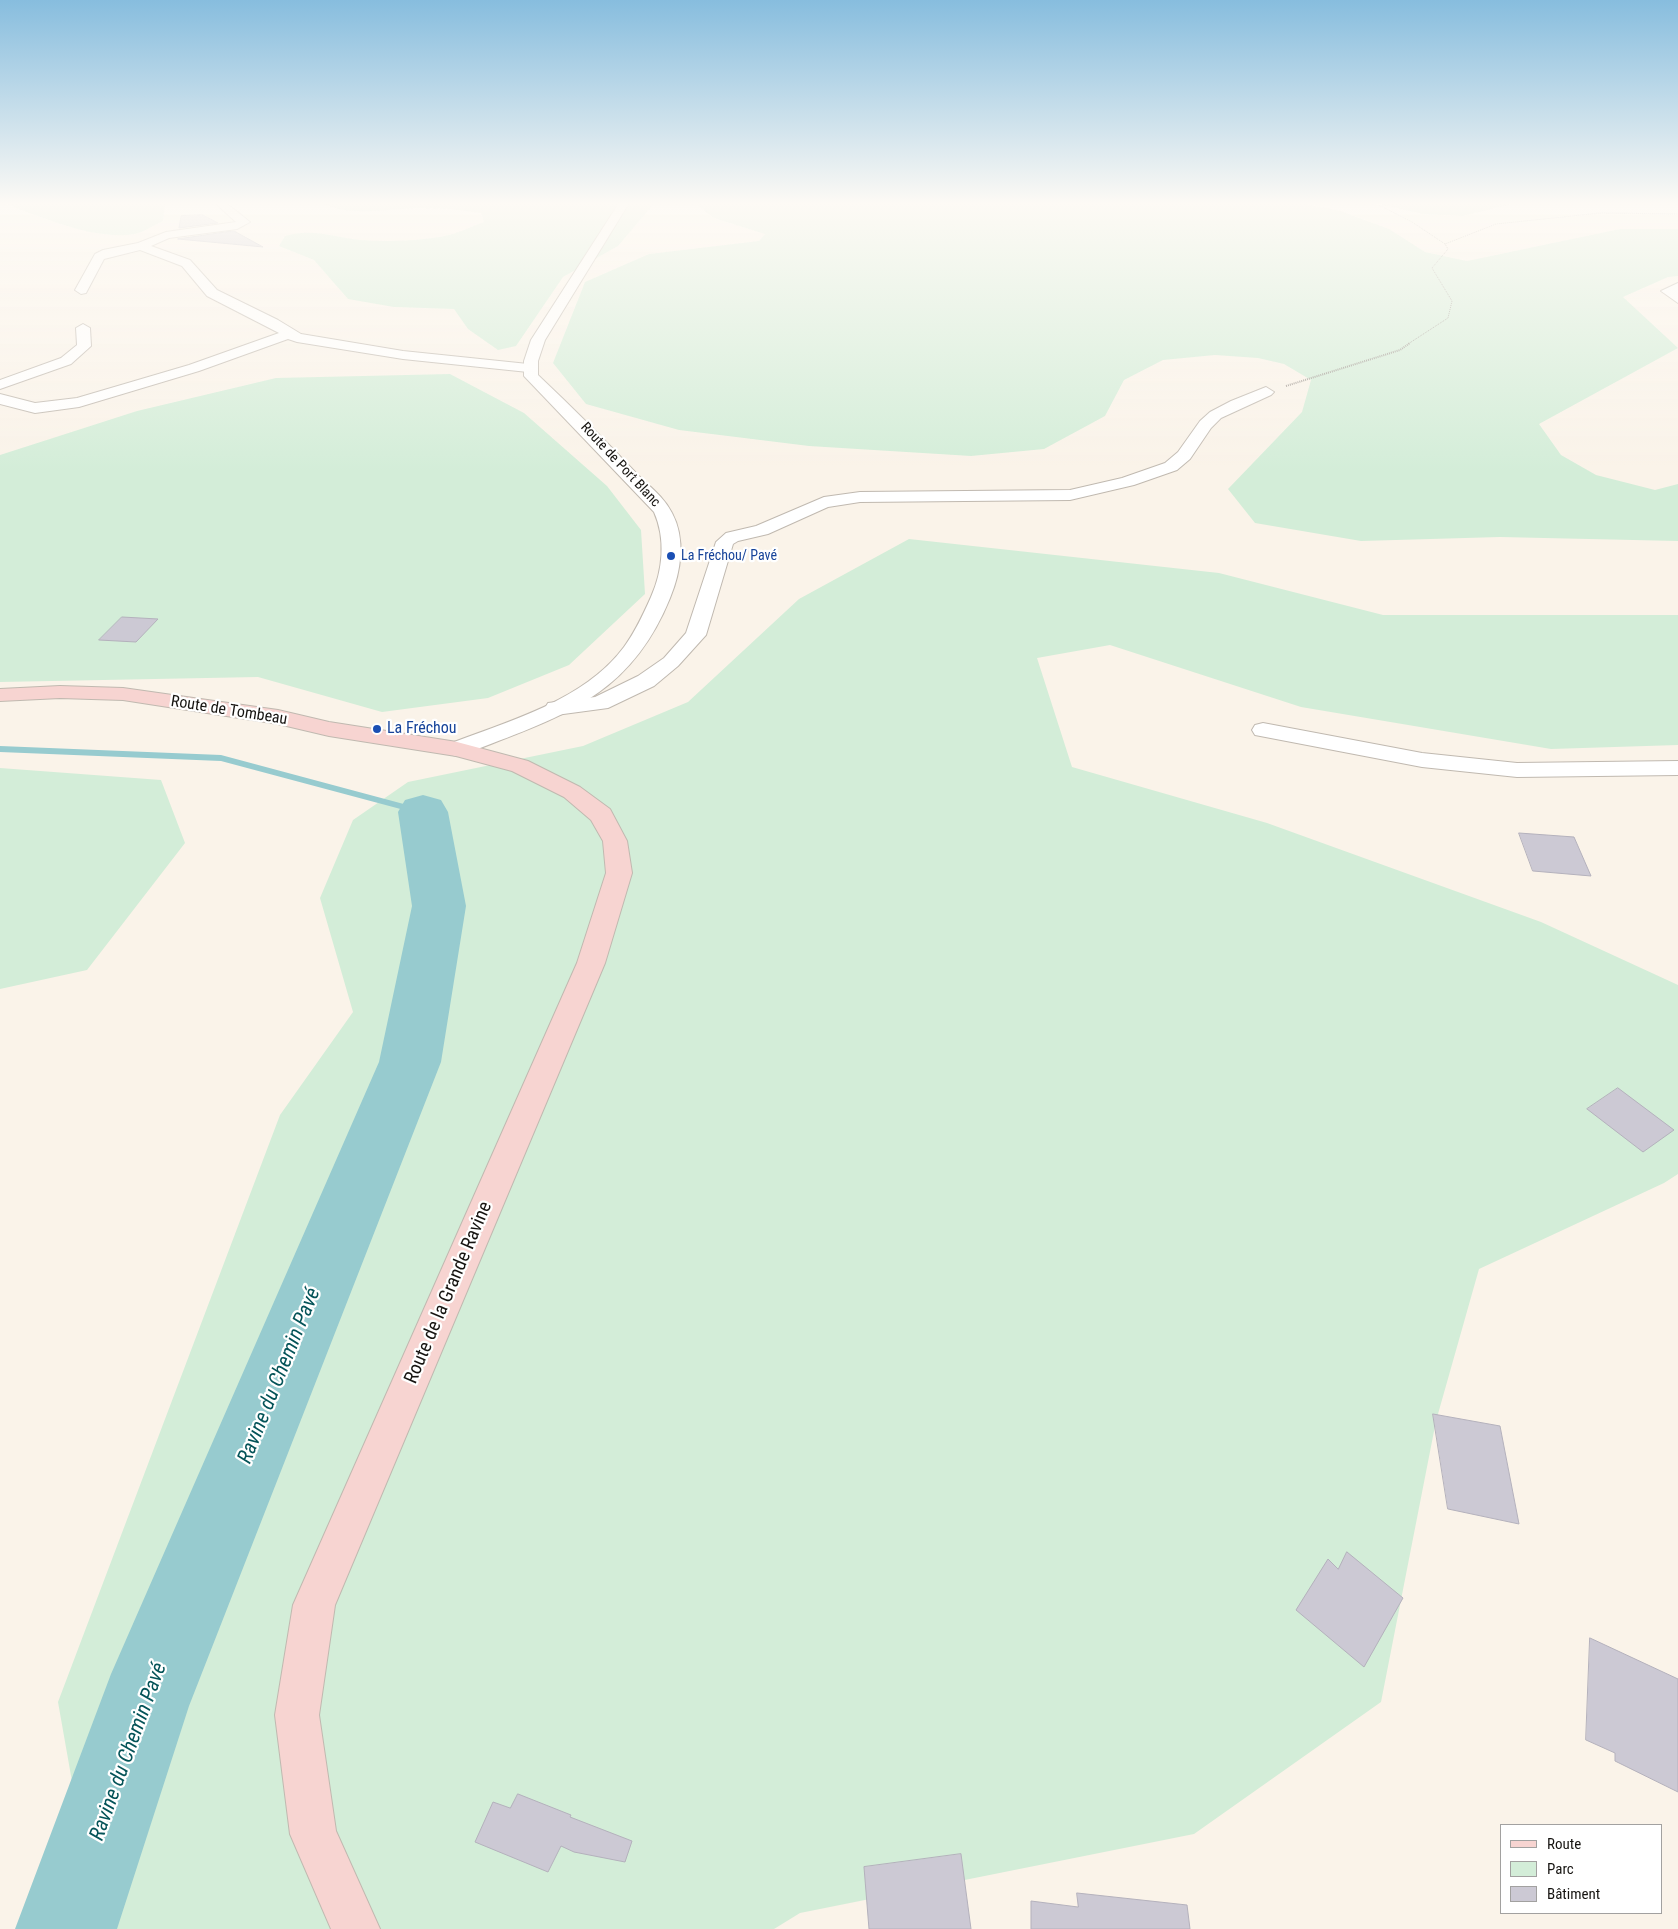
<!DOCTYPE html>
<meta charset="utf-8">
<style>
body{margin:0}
#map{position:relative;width:1678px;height:1929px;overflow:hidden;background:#faf3e9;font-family:"Roboto Condensed",sans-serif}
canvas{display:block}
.legend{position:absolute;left:1500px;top:1824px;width:162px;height:90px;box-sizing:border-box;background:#fff;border:1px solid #a2a1a0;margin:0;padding:6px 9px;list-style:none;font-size:15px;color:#161411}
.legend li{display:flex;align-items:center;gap:10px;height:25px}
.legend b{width:25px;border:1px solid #a2a1a0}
</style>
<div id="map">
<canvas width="1678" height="1929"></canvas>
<ul class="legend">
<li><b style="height:6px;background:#f7d4d1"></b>Route</li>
<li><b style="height:14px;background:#d3edd8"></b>Parc</li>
<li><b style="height:14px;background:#ccc9d4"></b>Bâtiment</li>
</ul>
</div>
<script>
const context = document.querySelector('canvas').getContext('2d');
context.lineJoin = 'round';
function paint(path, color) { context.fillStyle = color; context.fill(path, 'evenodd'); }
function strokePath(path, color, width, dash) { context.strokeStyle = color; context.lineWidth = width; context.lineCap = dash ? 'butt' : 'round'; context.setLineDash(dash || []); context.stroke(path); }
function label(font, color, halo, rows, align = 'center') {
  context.font = font + ' "Roboto Condensed",sans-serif'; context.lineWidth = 4.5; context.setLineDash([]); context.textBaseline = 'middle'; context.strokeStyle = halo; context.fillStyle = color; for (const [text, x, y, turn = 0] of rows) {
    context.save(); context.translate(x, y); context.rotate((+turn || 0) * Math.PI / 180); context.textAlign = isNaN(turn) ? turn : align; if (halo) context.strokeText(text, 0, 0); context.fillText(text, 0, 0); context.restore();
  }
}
paint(new Path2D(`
 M4 203H165L163 221C154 225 144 232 135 234 95 241 41 217 4 203Z
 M323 203H650L651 207 618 246 563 277 516 346 498 350 468 329 454 309 394 307 348 299 314 260 279 246 285 236C312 228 333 237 360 240 387 242 431 241 456 233 465 230 475 225 484 222L481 213C459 209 438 208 415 208 386 209 350 217 323 203Z
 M695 203H1301L1340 211 1389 229 1425 252 1467 261 1620 229H1678V276L1668 277 1623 297 1678 348 1539 424 1561 455 1596 475 1655 490 1678 484V541L1500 537 1361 541 1255 523 1228 489 1302 412 1311 380 1284 364 1258 358 1215 355 1163 360 1124 380 1105 416 1044 449 971 456 809 446 679 430 586 404 553 363 585 282 649 254 759 241 765 234 714 218Z
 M1375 203H1515L1462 216 1424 214Z
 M450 374 524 413 607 486 641 530 645 594 569 665 488 698 382 712 258 677 0 682V455L137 411 276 378Z
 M909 539 1219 573 1383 615H1678V745L1551 749 1301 707 1110 645 1037 658 1072 767 1267 823 1541 922 1678 985V1174L1664 1183 1479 1269 1436 1421 1381 1702 1194 1834 800 1913 774 1929H98L58 1702 280 1115 353 1012 320 898 353 820 408 782 583 746 688 702 799 599Z
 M0 768 161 780 185 843 87 970 0 989Z`), '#d3edd8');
paint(new Path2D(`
 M0 746 221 755 426 810 427 812 423 815 221 761 0 752Z`), '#97cbcf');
paint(new Path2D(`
 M423 795 441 800 448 812 466 906 441 1062 189 1706 117 1929H15L111 1674 379 1062 412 906 398 812 405 800Z`), '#97cbcf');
const building = new Path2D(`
 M203 215 218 223 179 228 181 216Z
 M234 231 263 247 178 239Z
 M122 617 158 619 136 642 99 640Z
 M1519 833 1574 837 1591 876 1533 871Z
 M1618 1088 1674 1130 1643 1152 1587 1109Z
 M1433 1414 1500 1426 1519 1524 1448 1509Z
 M1347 1552 1403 1598 1364 1667 1296 1610 1328 1559 1338 1569Z
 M1590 1638 1678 1679V1792L1615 1761V1753L1586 1740Z
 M518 1794 571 1815 570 1817 632 1841 625 1862 574 1852 561 1846 548 1872 475 1842 493 1802 510 1808Z
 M961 1854 971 1929H869L864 1867Z
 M1077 1893 1187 1905 1190 1929H1031V1901L1078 1907Z`);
paint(building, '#ccc9d4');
strokePath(building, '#b4b1bc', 1);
const minor = new Path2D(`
 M215 203H226L250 222 237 229 169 238 151 246 190 260 217 290 278 320 301 334 403 351 528 364 535 368 528 372 403 359 297 342 288 339 199 371 79 407 35 413 0 404V394L35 403 77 398 189 365 279 333 207 296 182 266 140 250 104 259 86 293 81 294 75 290 95 254 103 250 138 243 166 232 236 222Z
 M1678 283V303L1661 291Z
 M83 324 90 328 91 346 71 364 0 389V380L61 358 77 345 76 328Z
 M1266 387 1274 392 1271 395 1221 418 1211 428 1190 459 1177 470 1134 485 1070 500 860 502 828 507 768 534 738 541 733 544 706 635 678 666 654 686 608 708 556 715 548 713 545 708 548 703 595 697 638 676 664 658 686 633 716 542 726 533 756 526 824 497 860 492 1070 490 1122 478 1165 463 1178 452 1200 421 1210 412 1231 401Z
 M1263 723 1422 753 1517 763 1678 761V775L1517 777 1422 767 1255 735 1252 730 1255 725Z`);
const tertiary = new Path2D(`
 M619 203H629L545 340 538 361V375C572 407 605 440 637 474 649 486 664 497 672 513 686 539 681 572 670 598 629 699 559 717 465 754L457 756 449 754 446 749 449 744C508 721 584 701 624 647 635 632 643 615 651 597 663 570 666 539 654 512L524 376V361L531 340Z`);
const secondary = new Path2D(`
 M60 686 123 688 278 710 329 722 457 742 528 761 580 787 610 809 627 841 632 873 605 963 335 1605 319 1715 336 1831 380 1929H331L290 1834 275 1715 293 1605 577 963 606 873 603 841 591 820 564 797 512 771 456 756 329 736 278 724 123 700 60 698 0 701V689Z`);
strokePath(minor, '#c0b9b0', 2);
strokePath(tertiary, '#c0b9b0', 2);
strokePath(secondary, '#c0b9b0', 2);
strokePath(new Path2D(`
 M1375 203 1412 222 1445 244
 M1408 344 1448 318 1452 301 1432 268 1448 249 1445 244 1496 224 1601 213 1678 214`), '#9e9992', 1, [1, 1]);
strokePath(new Path2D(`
 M1286 386 1400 350 1410 343`), '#9e9992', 2, [1, 1]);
paint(minor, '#fff');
paint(tertiary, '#fff');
paint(secondary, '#f7d4d1');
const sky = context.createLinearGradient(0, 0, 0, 473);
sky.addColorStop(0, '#87bdde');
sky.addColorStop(0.43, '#fdfaf5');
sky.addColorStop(1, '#fdfaf500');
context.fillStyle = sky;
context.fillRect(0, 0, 1678, 473);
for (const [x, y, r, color] of [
 [671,556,5,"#1a4fb4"],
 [377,729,5,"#1a4fb4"]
]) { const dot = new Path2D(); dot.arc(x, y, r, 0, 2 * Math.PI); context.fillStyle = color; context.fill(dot); strokePath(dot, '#fff', 2); }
label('14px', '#161411', '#fff', [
 ["Route de Port Blanc",620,465,47]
]);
label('14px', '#164399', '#fff', [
 ["La Fréchou/ Pavé",681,556]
], 'left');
label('16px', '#161411', '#fff', [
 ["Route de Tombeau",229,711,9]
]);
label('16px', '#164399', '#fff', [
 ["La Fréchou",387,729]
], 'left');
label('19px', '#161411', '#fff', [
 ["Route de la Grande Ravine",449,1293,-67]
]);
label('italic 21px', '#045358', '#fff', [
 ["Ravine du Chemin Pavé",280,1376,-68],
 ["Ravine du Chemin Pavé",129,1752,-70]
]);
</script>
